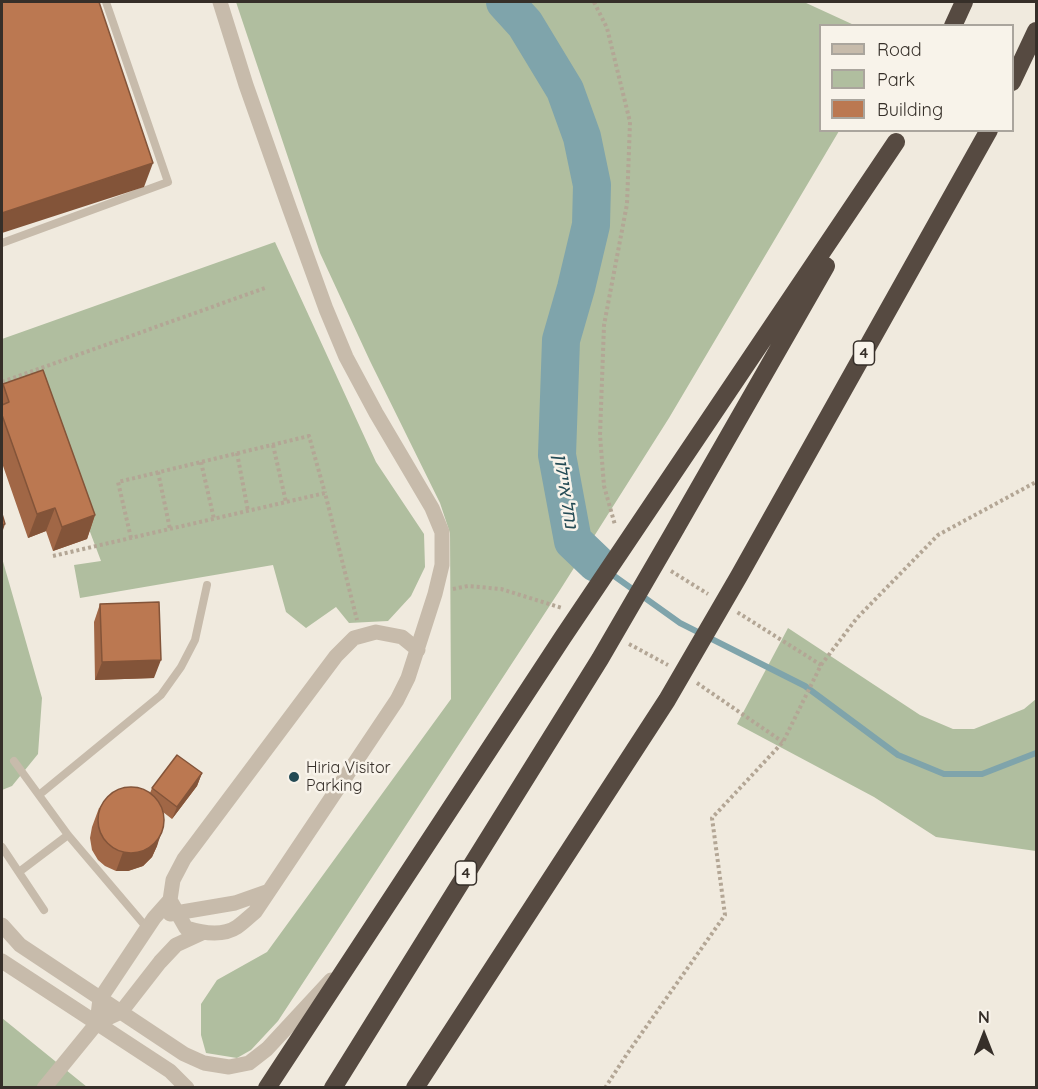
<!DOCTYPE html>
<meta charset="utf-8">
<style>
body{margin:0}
#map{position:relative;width:1038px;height:1089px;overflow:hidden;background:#f0eade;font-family:Quicksand,sans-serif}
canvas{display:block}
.frame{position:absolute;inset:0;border:3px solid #362f29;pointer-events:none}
.legend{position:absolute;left:819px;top:24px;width:195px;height:108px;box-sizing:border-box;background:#f8f3ea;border:2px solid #aaa59d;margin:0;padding:8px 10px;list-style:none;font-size:18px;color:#362f29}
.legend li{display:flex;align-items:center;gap:12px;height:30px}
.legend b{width:30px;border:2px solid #aaa59d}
.north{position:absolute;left:954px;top:1005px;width:60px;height:60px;-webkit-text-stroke:4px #f8f3ea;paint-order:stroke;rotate:0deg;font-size:16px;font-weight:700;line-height:24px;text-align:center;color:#362f29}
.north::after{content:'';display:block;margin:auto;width:21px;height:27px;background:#362f29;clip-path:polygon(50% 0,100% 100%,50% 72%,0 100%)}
</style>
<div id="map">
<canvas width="1038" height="1089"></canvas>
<div class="frame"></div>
<ul class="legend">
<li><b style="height:8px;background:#c7bbab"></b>Road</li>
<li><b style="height:16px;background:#b0be9f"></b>Park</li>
<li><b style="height:16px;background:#bb7851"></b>Building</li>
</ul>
<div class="north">N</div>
</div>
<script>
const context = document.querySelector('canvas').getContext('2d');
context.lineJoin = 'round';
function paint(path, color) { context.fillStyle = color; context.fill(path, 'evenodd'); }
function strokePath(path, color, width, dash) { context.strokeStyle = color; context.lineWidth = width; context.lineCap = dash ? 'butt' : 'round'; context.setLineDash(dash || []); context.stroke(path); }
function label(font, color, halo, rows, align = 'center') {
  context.font = font + ' Quicksand,"Noto Sans Hebrew",sans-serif'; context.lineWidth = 5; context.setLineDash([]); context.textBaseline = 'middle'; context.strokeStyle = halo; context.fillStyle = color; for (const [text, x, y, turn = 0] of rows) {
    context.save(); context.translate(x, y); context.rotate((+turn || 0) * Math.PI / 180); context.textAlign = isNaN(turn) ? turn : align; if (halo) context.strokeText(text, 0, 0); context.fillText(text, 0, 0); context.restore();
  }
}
paint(new Path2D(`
 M236 2H804L854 25 820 26V130L839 131 669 418 560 590 278 1021 251 1050 237 1058 206 1053 201 1035V1004L217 980 267 952 451 699 450 533 440 503 370 361 320 253Z
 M275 242 376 462 424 534 425 567 411 596 388 621 349 623 336 607 306 628 286 612 273 565 80 598 74 565 101 561 33 381 2 393V339Z
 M2 558 42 698 38 754 12 786 2 790Z
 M788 628 920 715 953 729H974L1024 709 1036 699V851L936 837 874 797 737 724Z
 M2 1018 87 1087H2Z`), '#b0be9f');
strokePath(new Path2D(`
 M596 563 680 623 805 686 898 755 944 774H982L1036 753`), '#7fa4ab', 6);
strokePath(new Path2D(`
 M505 2 525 24 565 90 582 137 592 185 591 225 576 288 561 340 557 455 573 541 596 563`), '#7fa4ab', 38);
strokePath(new Path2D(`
 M594 2 607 28 630 122 627 204 604 325 600 435 604 486 615 525
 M2 382 265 288
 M273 445 286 502
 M237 453 248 511
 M201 462 214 519
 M158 472 170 529
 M131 538 118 482 309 436 325 493
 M53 556 325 493 357 620
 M671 571 708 594
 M453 589 468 586 501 589 562 608
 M629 644 668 665
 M821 665 857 618 938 535 1036 482
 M697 683 783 742
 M605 1088 627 1054 725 915 712 818 783 742 821 665 737 612`), '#b3a695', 4, [3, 3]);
strokePath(new Path2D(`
 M2 243 168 182 106 2
 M14 761 68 835 147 928
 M39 795 161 695 181 667 195 640 207 585
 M2 847 44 910
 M19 872 68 835`), '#c7bbab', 8);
strokePath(new Path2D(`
 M220 2 246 85 289 207 326 309 346 357 376 413 432 508 442 532V565L435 594 408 678 397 700 255 912C249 917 243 923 237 927 222 937 202 933 186 928L170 900 173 880 184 859 336 656 354 638 376 632 402 637 418 650
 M170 900 154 918 100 999 97 1023 121 1012 160 962 176 945 202 933
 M170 914 235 903 269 891
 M2 925 20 945 184 1054 204 1063 229 1067 249 1063 267 1049 331 980
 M2 961 170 1071 187 1088
 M44 1088 97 1023`), '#c7bbab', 15);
strokePath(new Path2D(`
 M953 26 964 2
 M1012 82 1036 31
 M267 1088 563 637 896 142
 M333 1088 600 659 672 535 826 266
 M415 1088 667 700 739 576 989 130`), '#564a41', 18);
paint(new Path2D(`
 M3 384 95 515 87 539 53 551 46 531 28 538 2 463V390Z
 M100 604 154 678 95 680 94 622Z
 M202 773 197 786 172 819 163 812 157 846 152 857 143 866 128 871H116L105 866 98 860 92 850 90 838 92 827 99 808 150 793 152 788Z`), '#a16746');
paint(new Path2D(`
 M153 163 144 187 2 233V213Z
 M55 508 46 531 28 538 37 514Z
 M95 515 87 539 53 551 62 527Z
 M5 524 2 533V525Z
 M161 660 154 678 95 680 102 662Z
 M202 773 197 786 172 819 177 807Z
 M163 828 157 846 152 857 143 866 128 871H116L123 852Z`), '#835439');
const building = new Path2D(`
 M2 2H99L153 163 2 213Z
 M43 370 95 515 62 527 55 508 37 514 2 415V405L9 402 3 384Z
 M2 514 5 524 2 525Z
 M159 602 161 660 102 662 100 604Z
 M177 755 202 773 177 807 152 788Z
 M98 820a33 33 0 1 1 66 0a33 33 0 1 1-66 0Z`);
paint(building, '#bb7851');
strokePath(building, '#835439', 1.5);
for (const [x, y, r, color] of [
 [294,777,6,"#234a54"]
]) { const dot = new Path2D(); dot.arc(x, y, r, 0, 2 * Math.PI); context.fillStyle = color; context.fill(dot); strokePath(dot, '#f8f3ea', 2); }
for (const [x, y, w] of [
 [864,353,21],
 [466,873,21]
]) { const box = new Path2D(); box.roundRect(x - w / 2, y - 12, w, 24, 4.5); context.fillStyle = '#f8f3ea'; context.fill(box); strokePath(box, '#362f29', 1.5); }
label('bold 15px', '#362f29', null, [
 ["4",864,353],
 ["4",466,873]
]);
label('16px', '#362f29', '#f8f3ea', [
 ["Hiria Visitor",306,768],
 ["Parking",306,786]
], 'left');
label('italic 18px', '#234a54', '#f8f3ea', [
 ["נחל איילון",565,491,81]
]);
</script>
